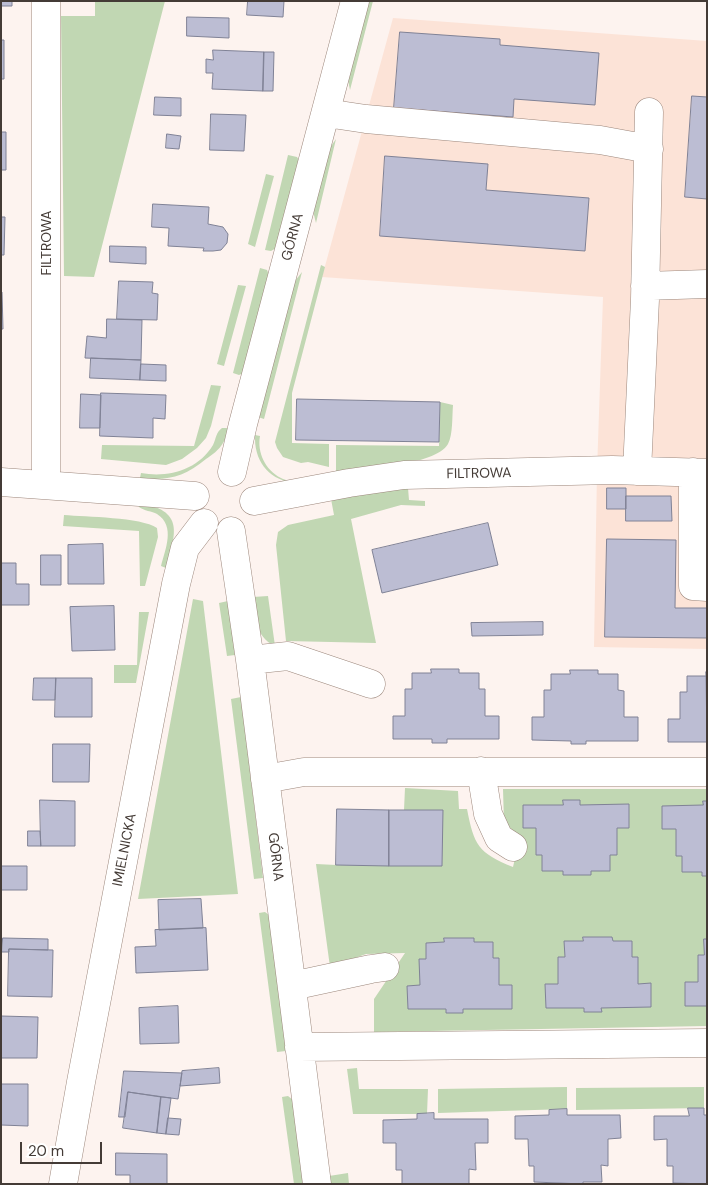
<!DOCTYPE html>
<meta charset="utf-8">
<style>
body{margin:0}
#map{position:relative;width:708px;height:1185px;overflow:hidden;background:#fdf3ef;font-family:"DM Sans",sans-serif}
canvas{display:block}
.frame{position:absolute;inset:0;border:2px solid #443b36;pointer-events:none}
.scale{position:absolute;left:20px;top:1142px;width:82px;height:22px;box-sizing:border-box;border:2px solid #443b36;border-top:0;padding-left:6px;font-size:15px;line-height:18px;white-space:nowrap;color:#443b36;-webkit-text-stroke:4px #fff;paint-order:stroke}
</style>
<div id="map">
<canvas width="708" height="1185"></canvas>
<div class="frame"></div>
<div class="scale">20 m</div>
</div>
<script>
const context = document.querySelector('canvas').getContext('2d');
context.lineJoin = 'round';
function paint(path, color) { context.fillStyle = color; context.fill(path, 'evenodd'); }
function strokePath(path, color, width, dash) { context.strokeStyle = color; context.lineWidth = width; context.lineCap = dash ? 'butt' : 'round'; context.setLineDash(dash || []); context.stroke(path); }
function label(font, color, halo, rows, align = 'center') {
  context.font = font + ' "DM Sans",sans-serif'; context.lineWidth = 4; context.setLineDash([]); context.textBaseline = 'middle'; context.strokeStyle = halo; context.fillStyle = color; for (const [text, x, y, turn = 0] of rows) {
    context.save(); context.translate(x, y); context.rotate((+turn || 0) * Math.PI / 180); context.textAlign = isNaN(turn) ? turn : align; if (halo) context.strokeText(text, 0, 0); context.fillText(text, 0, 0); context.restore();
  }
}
paint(new Path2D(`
 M393 18 707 41V649L594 647 597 471 603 297 322 277Z`), '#fce3d7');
paint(new Path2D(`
 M95 1H165L94 277 64 276 61 16H95Z
 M366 1H373L350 90 348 80Z
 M336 139 316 223 313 211 327 152Z
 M288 155 297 157 300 162 278 247 271 251 265 250Z
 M266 174 274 176 255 247 248 244Z
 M321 265 325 267 292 393V443L329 444V467L308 462 301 463 283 457 277 448 275 442Z
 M260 268 267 270 269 275 244 373 239 375 233 373Z
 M302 272 264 419 258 417 292 292 295 281Z
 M238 285 246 286 224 366 217 364Z
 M211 385 221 386 211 426 206 438 197 448 182 459 166 465 101 459 102 445 194 446Z
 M440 402 453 405C452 417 453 434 448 444 435 466 360 469 336 472V445L439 446Z
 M222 428H228C227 433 226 439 223 443 219 450 212 455 206 459 184 477 168 481 140 478L141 473C168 478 198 470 213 445 216 439 216 432 222 428Z
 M255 435 260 436C257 452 265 470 281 478 285 480 288 480 292 483 267 478 254 460 255 435Z
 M408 488 409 500 425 501V506L401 505 351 519 376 643 286 641 276 545 278 532 288 525 334 515 331 499Z
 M138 503C185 510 176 533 166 568L161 566C165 550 176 526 157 514 152 511 144 511 139 507Z
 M64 515C86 517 141 517 157 528L158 537 145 586H140L139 531 63 526Z
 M268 596 275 646C254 636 257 618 253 597Z
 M193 599 203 601 238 894 138 899Z
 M228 601 235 655 227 656 219 603Z
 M139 612H149L136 683H114V665H137Z
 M241 697 263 878 254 879 231 699Z
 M405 788 458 791 459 809H467C474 845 478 853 513 867L520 837 504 822 503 789H707V1026L374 1032V999L405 953 366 954 330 967 316 864 336 865 442 810H404Z
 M265 912 269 915 286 1051 277 1052 259 913Z
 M357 1068 359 1089H428L427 1114H353L347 1069Z
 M567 1087V1109L438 1113V1089Z
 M704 1087V1108L576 1110V1088Z
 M288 1096 293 1100 303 1184H294L282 1097Z
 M348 1173 349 1184H330L329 1176Z`), '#c1d7b3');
const building = new Path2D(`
 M1 1H12V6H1Z
 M248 1H284L283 17 247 15Z
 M187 17 229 18V38L187 36Z
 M400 32 500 39V45L599 53 595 105 514 99 513 117 394 108Z
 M1 40H4V79H1Z
 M213 50 264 52 263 91 212 89 213 73H206V59L213 60Z
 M264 52H274L273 91H263Z
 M692 96 707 97V199L685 197Z
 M155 97 181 98V116L154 115Z
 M211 114 246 115 244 151 210 150Z
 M1 132H6V170H1Z
 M167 134 181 136 179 149 166 148Z
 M385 156 488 164 486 190 589 198 585 251 380 236Z
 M153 204 209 207 208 224 223 227 228 234 227 243 221 250 213 251H203L204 248 168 246 169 228 152 227Z
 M1 217H5L4 255H1Z
 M110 246 146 247V264L110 262Z
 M119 281 153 282 152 293 158 294 157 320 117 319Z
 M1 292H2L3 329H1Z
 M107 319 142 320 141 360 85 358 87 336 106 338Z
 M91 358 141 360 140 380 90 378Z
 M141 364 166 365V381L140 380Z
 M101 393 166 395 165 419 153 418V438L100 436Z
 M81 394 101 395 100 428H80Z
 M297 399 440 402 439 442 296 440Z
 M607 488H626V509H607Z
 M626 496H671L672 521H626Z
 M488 523 498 565 382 593 372 550Z
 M607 539 676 540 675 608H707V638L605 637Z
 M103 544 104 584H68V545Z
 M41 555H61V585H41Z
 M1 563H16V584H29V605H1Z
 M114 606 115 650 72 651 70 607Z
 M543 622V635L472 636 471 623Z
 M431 669H459V673H479V689H485V716H499V739H447V743H432V739H393V716H405V689H412V673H431Z
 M570 670H598V674H618V690L624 691V717H638V741H586V744H571V741L532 740V717H544V690H551V674H570Z
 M706 672 707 742H668V719H680V692H687V676H706Z
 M34 678H56L55 700H33Z
 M56 678H92V717H55Z
 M53 744H90L89 782H53Z
 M40 800 75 801V846H41Z
 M563 800H580V805L629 804V828H617V855H610V871H591V875H563V871H542V855H536V828H523V805H563Z
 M703 801H707V876H702V872H682V856H676V829H662V806L703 805Z
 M337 809 389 810V866L336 865Z
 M389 810H443L442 866H389Z
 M28 831H40L41 846H28Z
 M1 866H27V890H1Z
 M201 899 203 928 159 930 158 900Z
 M206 928 208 970 136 973 135 947 156 946 155 930Z
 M583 937H612L613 941H632V957H638V984L651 983V1007L601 1008 602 1012H584V1008H546L545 984H558V957H565L564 941H583Z
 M3 938 48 939V950L9 949V952H2Z
 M444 938H474V942H493V958H499V985H512V1009H463V1013H446V1009H408L407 986 420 985 419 959H426V943L444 942Z
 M704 939H707V1006H685V982H698V955H704Z
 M9 949 53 950 52 997 8 996Z
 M178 1006 179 1043 140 1044 139 1008Z
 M1 1016 38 1017 37 1058H1Z
 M219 1068 220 1083 180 1086 182 1071Z
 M124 1071 182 1073 178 1099 128 1092 125 1117H119Z
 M1 1084H28V1126L1 1125Z
 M128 1092 161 1097 157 1133 123 1128Z
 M161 1097 171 1098 166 1134 157 1133Z
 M688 1108H704V1115H707V1184L673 1183V1166H667V1139L654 1140V1116H689Z
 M567 1109V1115H620L621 1138 608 1139V1166L601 1165 602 1182H583V1184L534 1182V1166H529L528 1139H515V1116L549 1115V1110Z
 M434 1113V1119H488V1143H475L476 1170 469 1169V1184H402V1170H396V1143H383V1120L417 1119V1114Z
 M168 1118 181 1119 179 1135 166 1134Z
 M116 1153 167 1154V1184H130V1175H116Z`);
paint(building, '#bcbdd3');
strokePath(building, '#808296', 1);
const minor = new Path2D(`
 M46 1V484
 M326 113 366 119 600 140 649 149
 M645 286 707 284
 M637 471 645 299 649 112
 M232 472 243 424 355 1
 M693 472V586L707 587
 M1 482 195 496
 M254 501 349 483 404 475 612 470 707 473
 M231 531 250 660 317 1184
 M250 660 288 656 371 684
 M481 771 488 814 499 838 513 847
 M265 779 304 772H707
 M292 986 371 969 385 967
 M299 1047 707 1043
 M63 1184 81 1082 176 584 185 548 204 523`);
strokePath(minor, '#9c877c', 29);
strokePath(minor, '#fff', 28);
label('14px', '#443b36', '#fff', [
 ["GÓRNA",293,237,-75],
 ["FILTROWA",47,243,-90],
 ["FILTROWA",479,474,-1],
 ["IMIELNICKA",125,850,-79],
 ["GÓRNA",275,857,83]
]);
</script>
